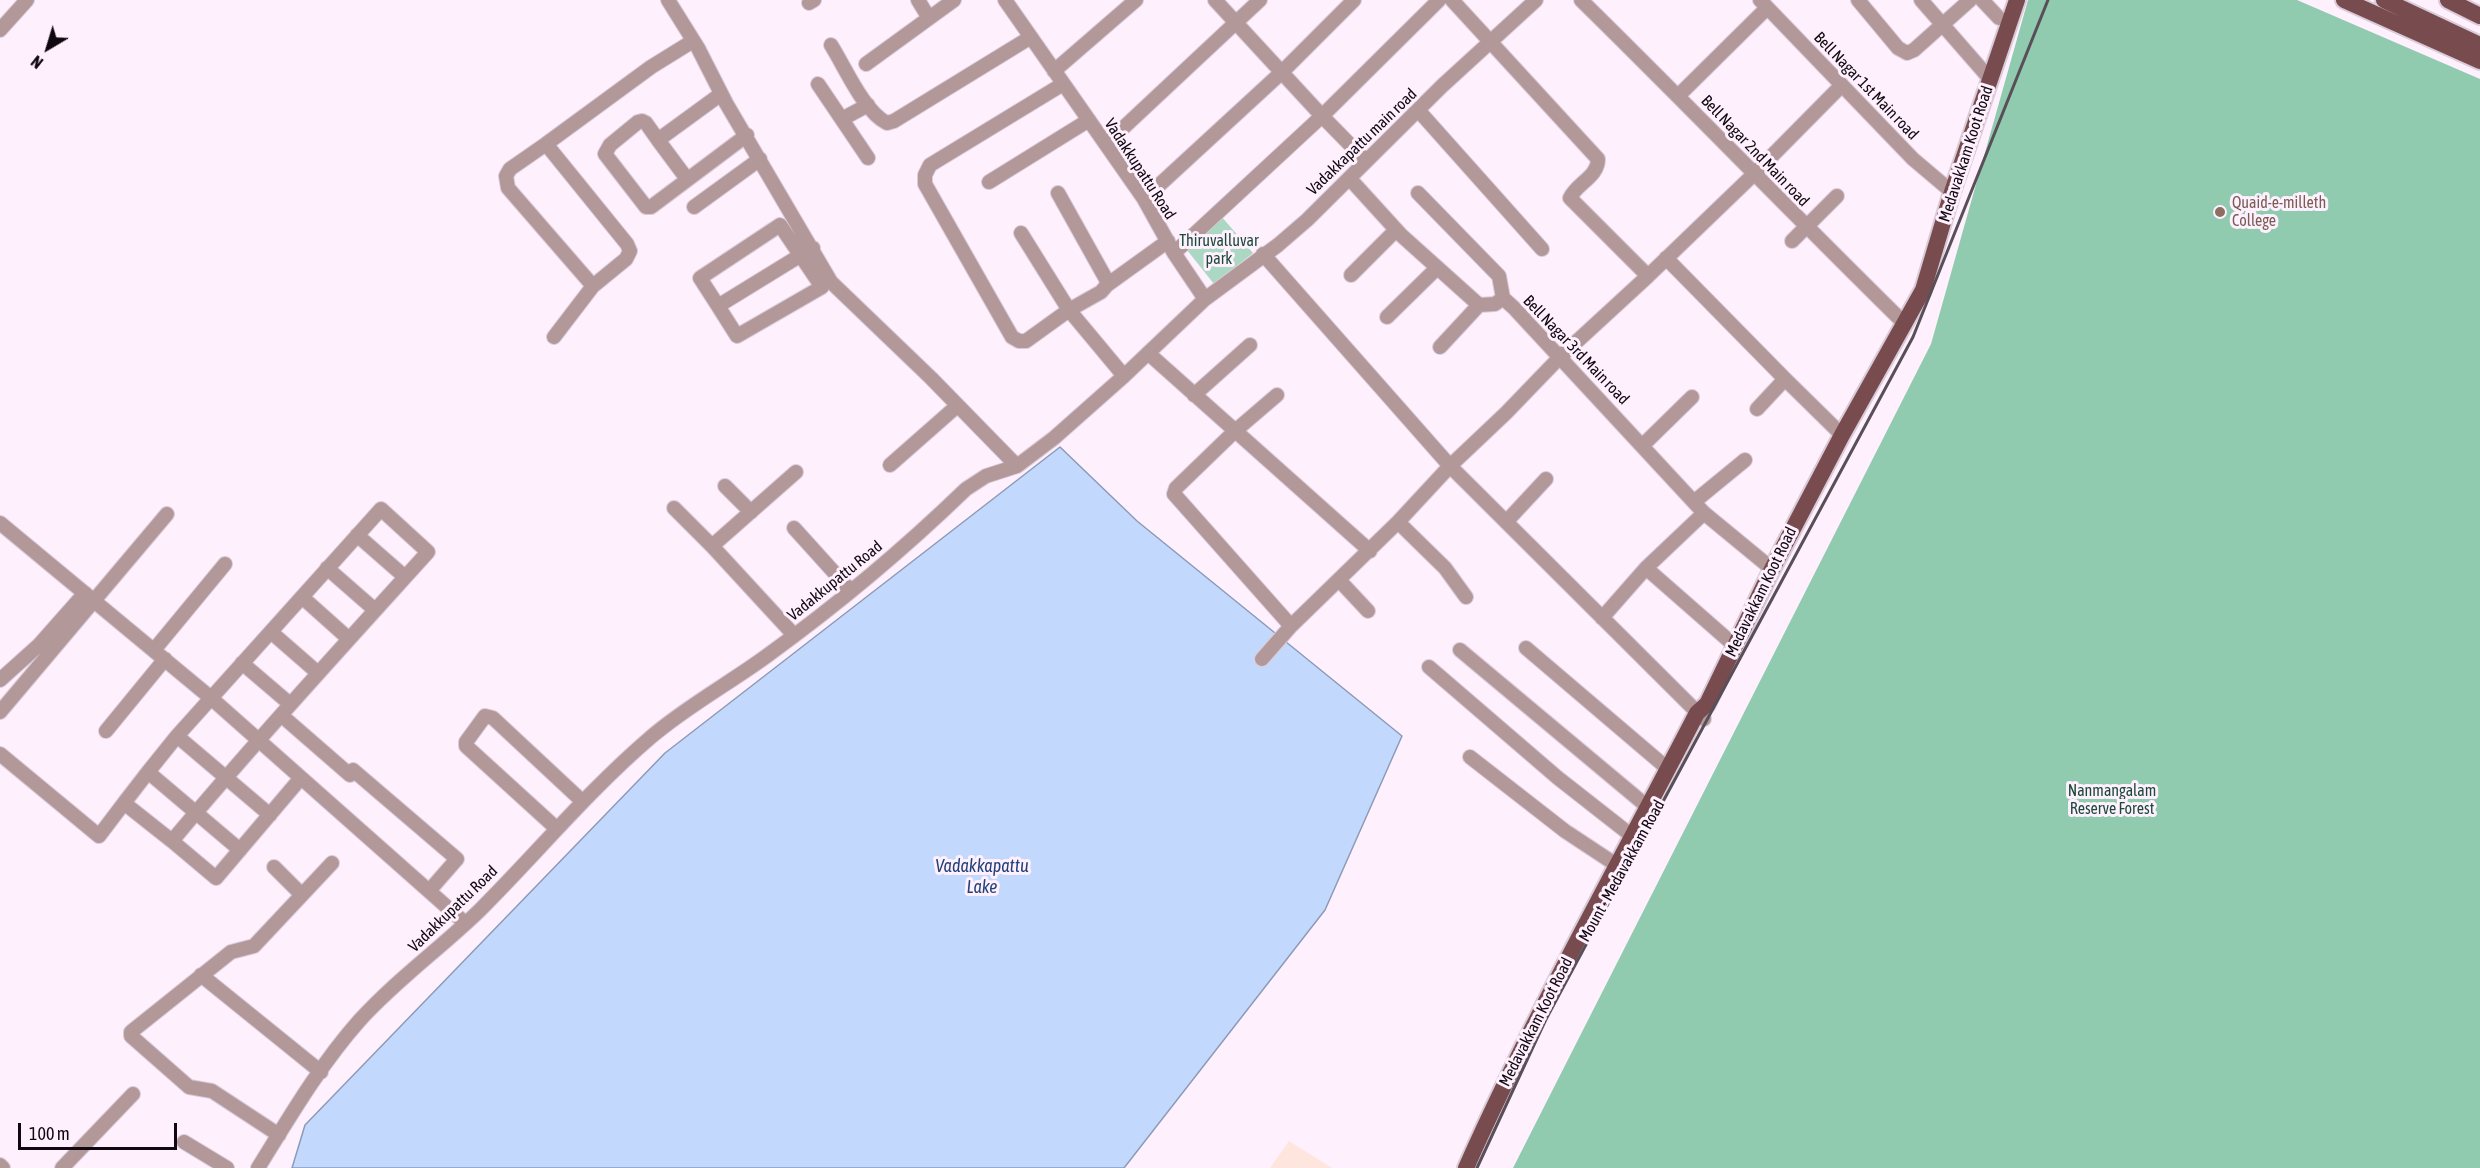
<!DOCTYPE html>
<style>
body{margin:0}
#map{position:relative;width:2480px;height:1168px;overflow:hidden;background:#fff0fe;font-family:"Asap Condensed",sans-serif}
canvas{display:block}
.north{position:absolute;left:18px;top:18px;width:60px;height:60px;-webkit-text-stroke:4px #fff0fe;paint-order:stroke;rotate:218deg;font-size:16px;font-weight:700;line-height:24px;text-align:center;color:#100810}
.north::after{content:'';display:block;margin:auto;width:21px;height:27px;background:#100810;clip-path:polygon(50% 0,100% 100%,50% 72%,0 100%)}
.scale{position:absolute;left:18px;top:1123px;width:159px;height:27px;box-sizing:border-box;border:3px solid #100810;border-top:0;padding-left:8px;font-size:18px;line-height:21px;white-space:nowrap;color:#100810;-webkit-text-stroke:4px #fff0fe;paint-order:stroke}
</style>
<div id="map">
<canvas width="2480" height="1168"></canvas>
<div class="north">N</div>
<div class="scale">100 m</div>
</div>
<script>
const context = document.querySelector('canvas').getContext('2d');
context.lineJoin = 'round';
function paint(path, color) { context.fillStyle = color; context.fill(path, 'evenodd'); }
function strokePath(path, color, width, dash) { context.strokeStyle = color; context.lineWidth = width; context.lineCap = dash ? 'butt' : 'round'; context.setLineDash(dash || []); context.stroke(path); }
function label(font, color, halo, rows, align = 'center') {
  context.font = font + ' "Asap Condensed",sans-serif'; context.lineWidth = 6; context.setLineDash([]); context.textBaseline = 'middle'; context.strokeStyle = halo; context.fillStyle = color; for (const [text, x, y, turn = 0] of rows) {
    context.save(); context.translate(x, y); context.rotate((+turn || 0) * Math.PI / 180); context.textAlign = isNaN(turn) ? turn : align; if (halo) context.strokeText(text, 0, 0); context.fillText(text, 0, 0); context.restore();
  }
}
paint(new Path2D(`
 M1289 1141 1332 1168H1270Z`), '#fee5dd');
paint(new Path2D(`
 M1221 216 1253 253 1214 284 1187 250Z`), '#aad8c2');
paint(new Path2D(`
 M2028 0H2297L2480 79V1168H1513L1931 344Z`), '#90caaf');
const water = new Path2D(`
 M1060 447 1137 521 1402 736 1325 910 1124 1168H292L305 1125 665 753Z`);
paint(water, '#c2d9fd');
strokePath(water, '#8d9ab6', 1.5);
const minor = new Path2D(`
 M668 0 698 48 726 103 831 282 931 378 1017 466
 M918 0 929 18
 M1005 0 1144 199 1174 253 1205 299
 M1452 0 1598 159C1598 177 1577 183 1570 198L1648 276
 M1581 0C1690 107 1796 217 1905 324
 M1760 0 1913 159 1952 192
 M1858 0 1898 48 1907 53 1914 50 1970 0
 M1921 0 1990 79
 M1982 0 1999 18
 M809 3 814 0
 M0 30 27 0
 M831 45C845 67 864 112 887 123L894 121 1031 37
 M866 64 954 0
 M1054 71 1136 0
 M818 84 868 158
 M721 94 658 140 646 123 642 121 638 122 610 145 605 154 646 207H651L747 135
 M1678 96 1767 8
 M1418 110 1542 249
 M842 119 868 105
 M658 140 687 179
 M546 144 510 169 506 176 508 188 593 286
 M1106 144 1260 0
 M1366 161 1322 116 1439 0
 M1350 179 1401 235 1479 305 1495 304 1503 298 1514 308 1704 513 1772 569
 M989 182 1089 120
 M1058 193 1106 279 1107 285 1101 292 1069 310 1026 341H1019L1012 337 925 184V175L930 165 1063 84
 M1418 193 1499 276 1503 298
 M1144 199 1282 72 1354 0
 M694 207 760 159
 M1021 233 1069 310 1124 376
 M1792 241 1837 196
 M1174 253 1322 116 1215 0
 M1263 254 1450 466 1506 413 1561 356 1648 276 1753 175 1842 85
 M1666 258 1785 379 1757 409
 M1351 275 1396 230
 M1107 285 1168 241
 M718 306 700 278 780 225 822 287 737 336 718 306 801 255 813 248
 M1387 317 1437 268
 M554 337 593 286 626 259 630 251 627 244 546 144 651 67 693 41
 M1440 347 1479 305
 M1148 353 1370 551
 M1785 379 1842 435
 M1194 395 1250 345
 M1277 395 1235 431 1176 488 1174 494 1291 626
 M1643 445 1692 397
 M890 465 957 406
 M725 486 751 512
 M1695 501 1745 460
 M674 508 712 546 794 635
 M1704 513 1646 568 1735 646
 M1398 522 1445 568 1466 597
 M1506 522 1546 479
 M0 523 211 698 465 923
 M794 528 850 590
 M357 535 405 577
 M712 546 796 472
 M327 568 375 610
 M1339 580 1368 611
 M302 597 349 639
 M1602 618 1646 568
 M271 632 318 673
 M1526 648 1668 769
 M154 650 225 564
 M1460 650 1649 808
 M1262 659 1291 626 1398 522 1450 466 1704 719
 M242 663 290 704
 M1429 667 1558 778 1632 836
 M0 680 39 645 85 593
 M0 712 167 514
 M281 715 350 775 353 770 457 859 429 891
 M106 731 165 659
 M177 736 270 815
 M0 754 99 836 124 803
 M1470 757 1565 831 1618 866
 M148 772 124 803 172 841C255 742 342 647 428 552L381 509 177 736 148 772 240 850
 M556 828 466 746V742L485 716 493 718 582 801
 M172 841 216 878 300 779
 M274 867 302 895
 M201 975 321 1072
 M279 1135 212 1091 189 1087 131 1036V1032L231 952 254 946 332 863
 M184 1142 227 1168
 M0 1165 3 1168
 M62 1168 133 1094
 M258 1168C289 1118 320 1065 359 1021 396 980 441 948 480 910 537 853 589 790 651 737 687 706 730 683 768 655 837 605 905 548 966 489L986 476 1017 466 1054 438 1124 376 1205 299 1278 245 1307 220 1442 86 1536 0`);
const major = new Path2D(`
 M2344 0 2480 61
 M2384 0 2480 45
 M2448 0 2480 16
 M1466 1168C1535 1013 1619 864 1697 713L1707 704 1772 569 1842 435 1923 290 1952 192 2017 0`);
strokePath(minor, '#d9cbd8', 16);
strokePath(major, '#d9cbd8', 20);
strokePath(minor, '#b39899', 14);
strokePath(major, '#784c4e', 16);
strokePath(new Path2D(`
 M1477 1168 1546 1019 1913 337 2048 0`), '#594f59', 3);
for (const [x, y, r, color] of [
 [2220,212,6,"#8d6e63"]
]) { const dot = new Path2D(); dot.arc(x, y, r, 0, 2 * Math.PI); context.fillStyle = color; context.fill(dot); strokePath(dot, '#fff0fe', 2); }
label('16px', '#100810', '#fff0fe', [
 ["Bell Nagar 1st Main road",1866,86,46],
 ["Vadakkapattu main road",1362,142,-44],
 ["Bell Nagar 2nd Main road",1755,151,46],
 ["Medavakkam Koot Road",1966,154,-72],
 ["Vadakkupattu Road",1140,169,57],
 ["Bell Nagar 3rd Main road",1576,350,46],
 ["Vadakkupattu Road",835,581,-39],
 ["Medavakkam Koot Road",1761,592,-64],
 ["Mount - Medavakkam Road",1622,871,-61],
 ["Vadakkupattu Road",453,909,-44],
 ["Medavakkam Koot Road",1536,1022,-63]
]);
label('16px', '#785e54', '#fff0fe', [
 ["Quaid-e-milleth",2232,203],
 ["College",2232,221]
], 'left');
label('16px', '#1b4a38', '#fff0fe', [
 ["Thiruvalluvar",1219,241],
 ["park",1219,259],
 ["Nanmangalam",2112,791],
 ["Reserve Forest",2112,809]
]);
label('italic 18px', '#214379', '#fff0fe', [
 ["Vadakkapattu",982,866],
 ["Lake",982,887]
]);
</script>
